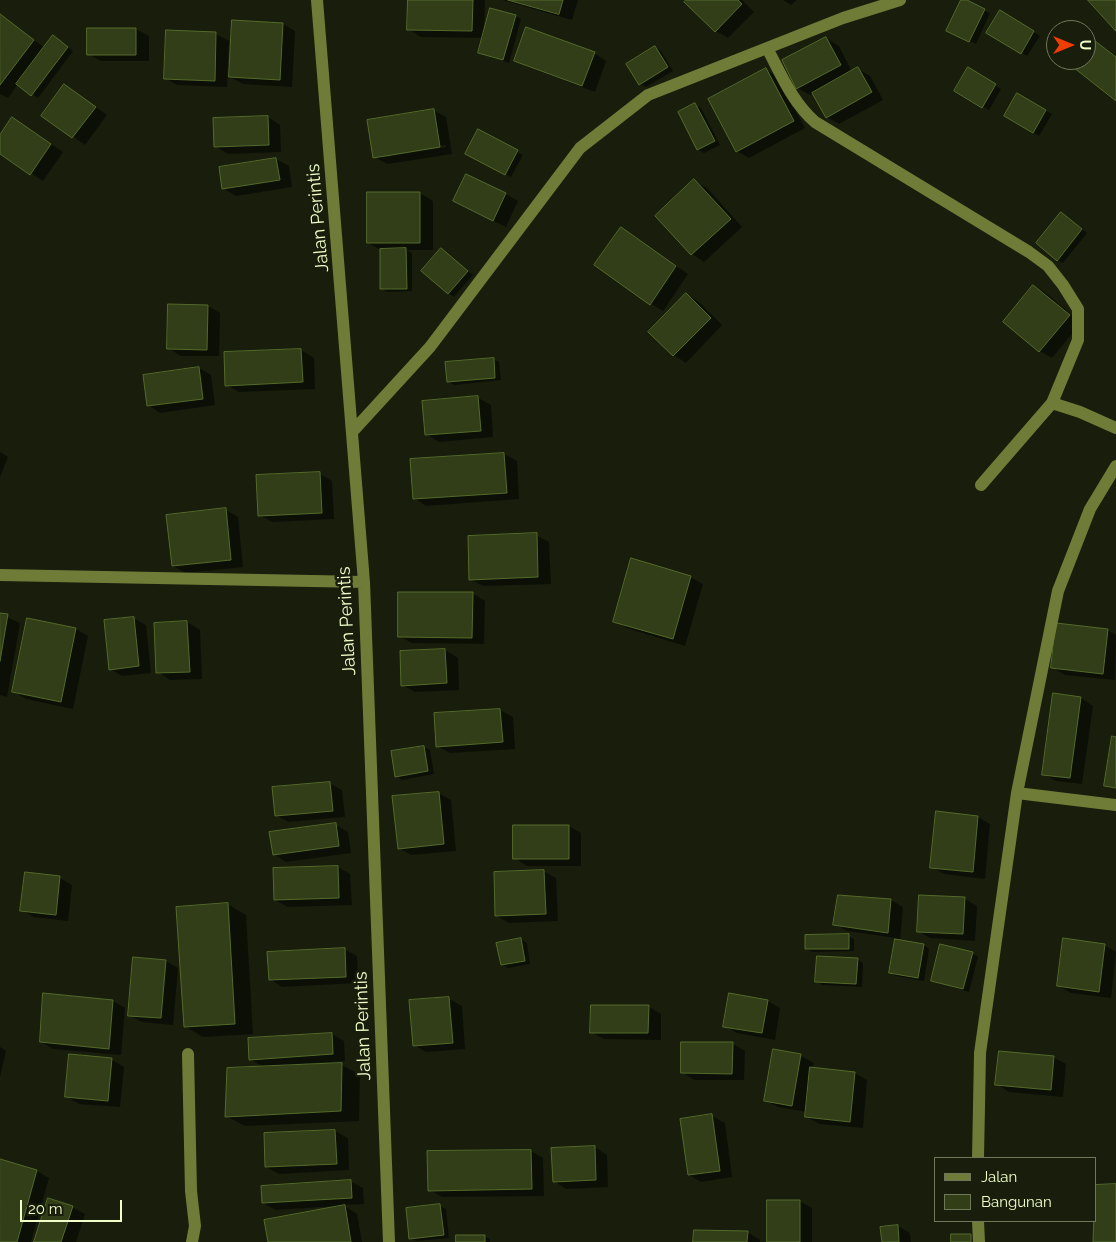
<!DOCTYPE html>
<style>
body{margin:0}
#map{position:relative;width:1116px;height:1242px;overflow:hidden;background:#181d0c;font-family:Raleway,sans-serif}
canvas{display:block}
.legend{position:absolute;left:934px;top:1157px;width:162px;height:65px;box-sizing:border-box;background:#181d0c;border:1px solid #6e7758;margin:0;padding:6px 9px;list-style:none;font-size:15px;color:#f0ffc9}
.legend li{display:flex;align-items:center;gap:10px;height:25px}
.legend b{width:25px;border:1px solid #6e7758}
.north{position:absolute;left:1046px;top:20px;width:50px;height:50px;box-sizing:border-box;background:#181d0c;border:1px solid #6e7758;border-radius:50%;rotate:90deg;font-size:14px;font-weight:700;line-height:20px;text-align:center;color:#f0ffc9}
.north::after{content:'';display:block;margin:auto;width:18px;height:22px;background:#f13d02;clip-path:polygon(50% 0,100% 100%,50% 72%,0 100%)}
.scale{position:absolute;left:20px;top:1200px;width:102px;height:22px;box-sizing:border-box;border:2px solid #f0ffc9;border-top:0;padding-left:6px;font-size:15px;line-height:18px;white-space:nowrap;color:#f0ffc9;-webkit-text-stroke:4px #181d0c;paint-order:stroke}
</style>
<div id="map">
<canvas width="1116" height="1242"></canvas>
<ul class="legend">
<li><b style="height:6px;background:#6f7c37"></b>Jalan</li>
<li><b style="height:14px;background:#313e18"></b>Bangunan</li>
</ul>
<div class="north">U</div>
<div class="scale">20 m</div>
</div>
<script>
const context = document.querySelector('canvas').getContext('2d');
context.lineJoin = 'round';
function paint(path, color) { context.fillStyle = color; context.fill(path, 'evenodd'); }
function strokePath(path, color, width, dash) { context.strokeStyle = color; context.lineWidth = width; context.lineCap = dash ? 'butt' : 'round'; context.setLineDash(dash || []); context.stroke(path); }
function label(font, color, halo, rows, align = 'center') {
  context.font = font + ' Raleway,sans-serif'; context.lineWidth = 5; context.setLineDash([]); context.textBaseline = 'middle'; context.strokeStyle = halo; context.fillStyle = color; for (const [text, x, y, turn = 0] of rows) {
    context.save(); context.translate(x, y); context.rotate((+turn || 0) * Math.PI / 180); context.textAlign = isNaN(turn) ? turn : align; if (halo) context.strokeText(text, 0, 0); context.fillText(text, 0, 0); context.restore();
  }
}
paint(new Path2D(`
 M409 0H485L484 31 515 16 521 19 509 63 480 53 484 38 421 37 408 29Z
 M502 0H578L572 20Z
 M687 0H742L754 12 728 38 716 31Z
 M783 0H797L791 5Z
 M962 0 990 13 976 44 953 33Z
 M1001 12 1040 36 1027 56 988 32Z
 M0 15 45 48 59 40 73 51 38 98 18 84 8 98 0 94Z
 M283 24 295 31 292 87 243 84 230 77Z
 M88 29H136L149 36V61H101L88 54Z
 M167 31 216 34 229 41 227 87 177 85 165 78Z
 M1086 34 1116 56V99L1066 60H1086Z
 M826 38 839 46 852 72 858 69 870 76 883 100 839 124 827 117 813 94 810 95 797 88Z
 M655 47 661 51 673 71 646 87 640 84Z
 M594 53 606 61 595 92 528 67 516 60Z
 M968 69 1001 89 989 110 956 91Z
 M766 70 778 77 805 128 749 158 737 151Z
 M65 85 107 115 85 145 43 115Z
 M1018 95 1052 114 1039 136 1006 116Z
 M695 105 701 108 720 145 704 153 698 150 680 113Z
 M433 110 446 117 452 154 387 164 375 157ZM446 145V147L384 157V155Z
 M268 117 280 125 281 152 228 154 215 146Z
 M24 126 63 152 43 181 0 153V137Z
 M478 131 523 155 511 177 466 153Z
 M276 159 289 166 292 187 236 196 223 188 220 168Z
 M694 181 707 188 742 227 704 262 692 254 656 216Z
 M368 193H420L433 201V250H407L412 253V291L387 292 381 288V250L368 243Z
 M506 194 518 201 506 227 467 208Z
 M1067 217 1087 233 1063 263 1057 260Z
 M633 236 688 274 663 311 650 303Z
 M441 250 473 275 454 297 448 293Z
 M1034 286 1046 293 1081 323 1052 358 1040 351Z
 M687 295 699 302 722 325 686 363 674 355Z
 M208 306 220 313 219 356H181L168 348Z
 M301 350 314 358 315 389 239 392 227 385 226 353Z
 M493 359 499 362 501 380 454 385 448 381Z
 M199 368 211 375 215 405 160 413 148 405Z
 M478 398 491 405 493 437 439 442 426 434Z
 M0 452 8 457 0 477Z
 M504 454 517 461 519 499 426 506 414 498 411 460Z
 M320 474 332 481 334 519 272 522 260 515Z
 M226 510 238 517 243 567 186 573 173 566Z
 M536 535 549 542 551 584 483 586 470 579Z
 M690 577 703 584 685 646 627 628 614 621Z
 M472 593 485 601 484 644 412 643 399 636Z
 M0 614 20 623 7 697 0 695Z
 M133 618 146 625 151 673 122 676 110 669Z
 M28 619 76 629 88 636 73 709 26 699 13 691Z
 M187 622 200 630 202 679 170 680 158 672 155 624Z
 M1107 630 1116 635 1115 680 1065 675 1052 667Z
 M445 650 458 658 459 690 415 692 402 685 401 652Z
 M1081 698 1093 706 1082 784 1056 781 1043 774Z
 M500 710 513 717 515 749 450 753 437 746 435 714Z
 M424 747 430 750 434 774 402 780 396 776 392 752Z
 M329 783 342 790 345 817 288 822 276 815Z
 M438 793 451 800 456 851 411 855 399 848Z
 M938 813 978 817 990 824 985 879 944 874 932 867Z
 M336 825 348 832 351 853 286 862 274 854Z
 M569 826 581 833V866H527L515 858Z
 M338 867 350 874 352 905 288 907 275 900Z
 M543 871 556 878 558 921 509 923 497 916Z
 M60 878 72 885 68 921 34 917 22 910Z
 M921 896 965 899 977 906 975 941 930 938 918 931Z
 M891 900 903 907 900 941 924 945 929 949 924 981 896 976 890 973 896 938 847 931 835 924Z
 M227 904 246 915 253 1034 203 1037 185 1026Z
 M848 936 854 939V951L813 952 807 949Z
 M521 939 527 943 530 964 508 968 502 965Z
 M1104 945 1116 952 1111 998 1071 993 1059 986Z
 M344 949 357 956 358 983 282 987 270 979Z
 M972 953 978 957 969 992 933 981Z
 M857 959 863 963 862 987 822 985 816 981Z
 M166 961 178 968 173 1025 142 1022 129 1015Z
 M449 999 462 1006 465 1049 426 1052 414 1045Z
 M113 1001 125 1008 121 1055 53 1049 41 1042Z
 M768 1001 780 1008 775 1040 737 1033 725 1026Z
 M649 1007 661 1014V1040L604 1039 591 1032Z
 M332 1034 344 1041 345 1061 297 1064V1067L342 1065 360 1075 359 1121 245 1126 226 1116 265 1068 250 1059Z
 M733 1044 745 1051 744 1080H694L682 1072Z
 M0 1047 6 1051 0 1077Z
 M774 1051 801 1056 814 1063 812 1069 855 1073 867 1080 863 1128 819 1124 806 1116 807 1112 778 1107 765 1100Z
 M1053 1057 1066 1064 1063 1097 1009 1092 997 1084Z
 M112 1060 124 1067 120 1107 79 1104 66 1096Z
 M712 1116 725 1123 732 1177 701 1182 689 1175 681 1120Z
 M335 1131 348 1138 349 1170 279 1174 266 1167 265 1134Z
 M595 1147 607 1155 608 1187 566 1189 554 1181Z
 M531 1151 543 1158 544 1196 442 1197 430 1190Z
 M0 1160 37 1171 49 1178 31 1242H0Z
 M350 1181 363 1188 364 1204 343 1205 357 1214 362 1242H269L337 1206 276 1210 263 1203Z
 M799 1201 812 1208V1242H769Z
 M440 1206 446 1209 449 1238 416 1241 410 1238Z
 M72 1207 85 1214 76 1242H35Z
 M898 1226 910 1233 911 1242H883Z
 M747 1232 760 1240V1242H695Z
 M484 1236 490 1239V1242H457Z`), '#0007');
const building = new Path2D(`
 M408 0H473L472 31 407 30Z
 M508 0H563L559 14Z
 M686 0H738L742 4 715 32 684 2Z
 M961 0H967L985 9 969 42 946 31Z
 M1088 0H1116V31Z
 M490 8 516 15 503 60 478 53Z
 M1000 10 1034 31 1021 54 986 33Z
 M0 14 34 40 0 85Z
 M232 20 283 23 280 80 229 77Z
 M526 27 595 52 582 86 514 61Z
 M87 28H136V55H87Z
 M166 30 216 32 215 81 164 79Z
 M1086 34 1116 57V101L1064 60H1086Z
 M53 35 68 47 31 96 16 84Z
 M826 37 841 65 796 89 782 60Z
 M655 46 668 67 639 85 626 64Z
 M858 67 872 92 826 118 812 93Z
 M968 67 996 84 982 108 954 91Z
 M766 68 794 121 736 152 708 99Z
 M64 84 96 107 72 138 41 116Z
 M1017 93 1046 110 1033 133 1004 116Z
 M695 103 715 141 697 150 678 112Z
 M434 109 440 147 373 158 367 120Z
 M268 116 269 145 214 147 213 118Z
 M12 117 51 144 30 175 0 154V135Z
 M478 129 518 150 505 175 465 154Z
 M276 158 280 180 222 189 219 167Z
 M466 174 506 193 493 221 453 201Z
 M694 179 731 219 691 255 655 216Z
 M367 192H420V243H367Z
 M1061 212 1082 229 1057 261 1036 243Z
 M621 227 676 266 650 305 594 265Z
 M406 248 407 289H380V249Z
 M441 248 468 271 448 294 421 271Z
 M1033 285 1070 315 1039 352 1003 322Z
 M686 293 711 318 673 356 648 332Z
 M168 304 208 305 207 350 167 349Z
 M301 349 303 382 225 386 224 352Z
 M494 358 495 378 447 382 445 362Z
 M199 367 203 399 147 406 143 375Z
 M478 396 481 431 425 435 422 401Z
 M504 453 507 493 413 499 410 459Z
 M320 472 322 513 258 516 256 475Z
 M226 508 231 560 172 566 166 515Z
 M537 533 538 577 469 580 468 536Z
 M631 558 691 576 673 639 613 622Z
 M398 592H473L472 638 398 637Z
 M0 613 8 614 0 661Z
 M134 617 139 666 109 670 104 620Z
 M27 618 76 628 61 702 12 692Z
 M187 621 190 672 156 673 154 623Z
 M1056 623 1108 629 1103 674 1051 668Z
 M445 649 447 683 401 686 400 651Z
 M1053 693 1081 697 1070 778 1042 775Z
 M500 709 503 742 436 747 434 713Z
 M1112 736 1116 737V788L1104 786Z
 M424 746 428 771 395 777 391 751Z
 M330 782 333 811 275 816 272 787Z
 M439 792 444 844 398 849 392 796Z
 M936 811 978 816 973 872 930 868Z
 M336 823 339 846 273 855 269 832Z
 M513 825H569V859H513Z
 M338 866 339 898 274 900 273 868Z
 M544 870 546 914 495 916 494 872Z
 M25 872 60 876 56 915 20 911Z
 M838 895 891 899 888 933 833 925Z
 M919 895 965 897 963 934 917 932Z
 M228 903 235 1024 184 1027 176 907Z
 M849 934V949H805V935Z
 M521 938 525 961 501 965 496 943Z
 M1063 938 1105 944 1099 992 1057 986Z
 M895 939 924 944 918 978 889 973Z
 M940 944 973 952 963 989 931 981Z
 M345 948 346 977 269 980 267 952Z
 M817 956 858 958 856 984 815 982Z
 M133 957 166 960 161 1018 128 1016Z
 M43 993 113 1000 109 1049 40 1042Z
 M729 993 768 1000 762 1033 723 1027Z
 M449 997 453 1043 413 1046 409 1000Z
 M591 1005H649L648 1033H590Z
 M332 1033 333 1054 249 1060 248 1038Z
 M681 1042H733L732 1074 681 1073Z
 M773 1049 801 1054 792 1106 764 1101Z
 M999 1051 1054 1056 1051 1090 995 1085Z
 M69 1054 112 1058 108 1101 65 1097Z
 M342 1063 341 1111 225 1117 227 1068Z
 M810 1067 855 1072 850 1122 805 1117Z
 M712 1114 720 1171 688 1175 680 1119Z
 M335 1130 337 1164 265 1167 264 1133Z
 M595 1146 596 1180 553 1182 551 1148Z
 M531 1150 532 1189 428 1191 427 1151Z
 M0 1159 37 1170 17 1242H0Z
 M351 1180 352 1198 262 1203 261 1186Z
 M1116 1184V1242H1093L1095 1185Z
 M48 1198 73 1206 61 1242H34Z
 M767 1200H800V1242H767Z
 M440 1204 444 1235 409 1239 406 1208Z
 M345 1205 351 1242H268L264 1220Z
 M898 1225 899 1242H882L880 1227Z
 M694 1230 748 1231 747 1242H693Z
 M951 1234H971V1242H951Z
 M456 1235H485V1242H456Z`);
paint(building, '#313e18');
strokePath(building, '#546a2a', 1);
strokePath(new Path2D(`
 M317 0 364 582 389 1242
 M767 48C781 74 792 102 815 122L1029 252 1048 266 1063 285 1078 309V340L1052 403 981 485
 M1052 403 1080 412 1116 428
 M353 431 430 347 580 148 648 95 843 18 900 0
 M0 575 364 582
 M1017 793 1116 805
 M188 1054 191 1191 195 1226 192 1242
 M978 1158 980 1053 1017 793 1058 591 1090 509 1116 466
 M978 1221 979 1242`), '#6f7c37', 12);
label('18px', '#f0ffc9', '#181d0c', [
 ["Jalan Perintis",318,218,-95],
 ["Jalan Perintis",347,621,-93],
 ["Jalan Perintis",363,1026,-92]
]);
</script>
